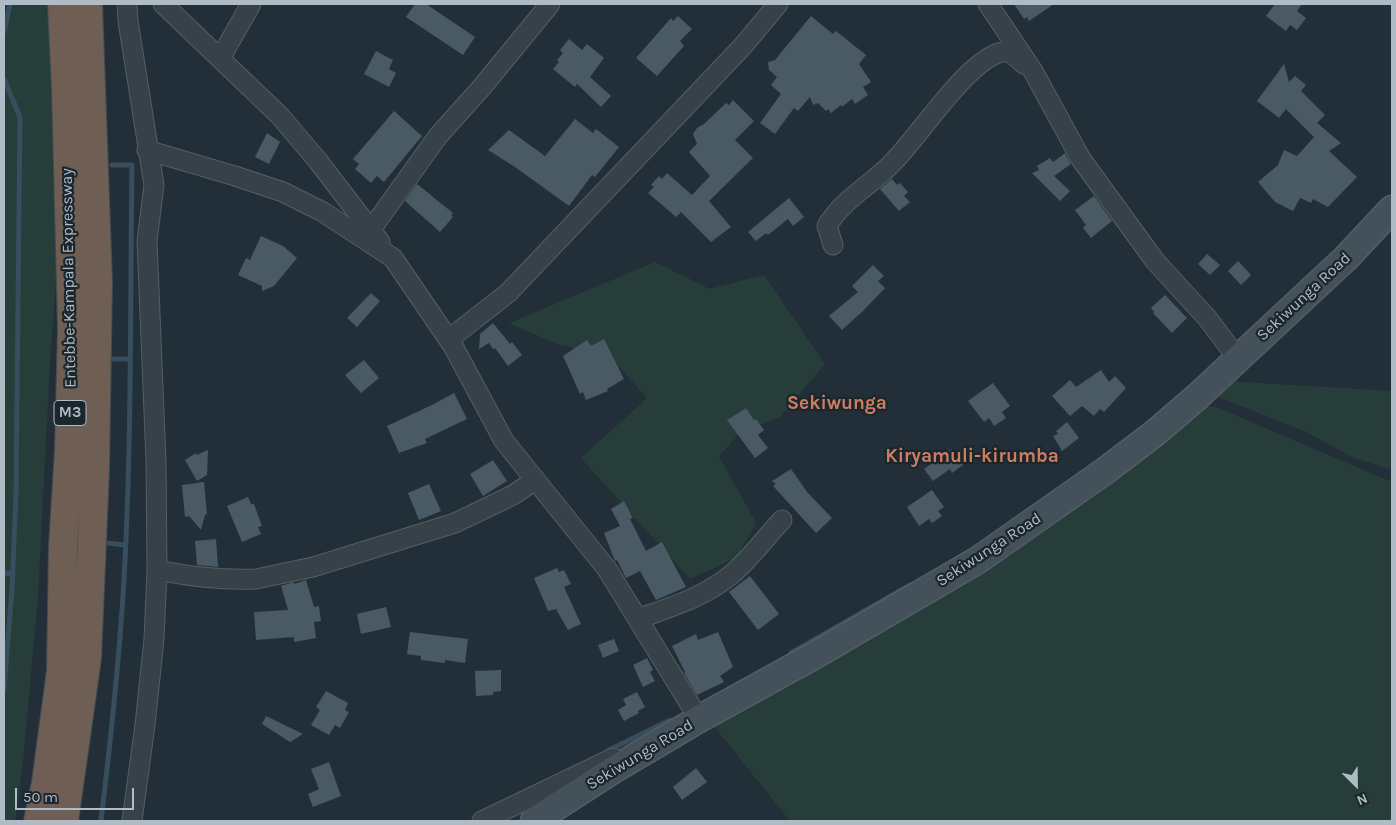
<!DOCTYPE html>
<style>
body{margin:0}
#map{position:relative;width:1396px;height:825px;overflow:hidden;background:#222f38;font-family:Karla,sans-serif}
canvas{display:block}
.frame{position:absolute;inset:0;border:5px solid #b0bcc5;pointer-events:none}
.north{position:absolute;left:1331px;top:760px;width:50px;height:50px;-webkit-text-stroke:4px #1b262d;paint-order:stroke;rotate:157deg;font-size:14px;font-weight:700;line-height:20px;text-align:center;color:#b0bcc5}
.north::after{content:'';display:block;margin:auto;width:18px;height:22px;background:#b0bcc5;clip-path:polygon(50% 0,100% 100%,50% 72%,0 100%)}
.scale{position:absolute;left:15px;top:788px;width:119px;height:22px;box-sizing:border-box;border:2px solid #b0bcc5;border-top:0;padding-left:6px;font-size:15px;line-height:18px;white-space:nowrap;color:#b0bcc5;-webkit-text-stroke:4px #1b262d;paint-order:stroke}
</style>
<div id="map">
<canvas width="1396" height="825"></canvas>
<div class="frame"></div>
<div class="north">N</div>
<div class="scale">50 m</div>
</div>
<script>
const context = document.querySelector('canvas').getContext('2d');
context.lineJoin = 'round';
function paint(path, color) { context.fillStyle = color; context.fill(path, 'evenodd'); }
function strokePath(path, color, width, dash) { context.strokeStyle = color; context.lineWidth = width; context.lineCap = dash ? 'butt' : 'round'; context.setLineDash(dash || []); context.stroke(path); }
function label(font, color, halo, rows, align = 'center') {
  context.font = font + ' Karla,sans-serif'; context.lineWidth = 4.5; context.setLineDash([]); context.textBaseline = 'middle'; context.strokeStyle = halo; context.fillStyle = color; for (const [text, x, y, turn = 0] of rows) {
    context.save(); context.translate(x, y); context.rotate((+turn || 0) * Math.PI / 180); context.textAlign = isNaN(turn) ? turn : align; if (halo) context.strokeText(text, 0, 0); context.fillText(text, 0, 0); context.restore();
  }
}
paint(new Path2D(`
 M4 4H51L58 254 50 362 38 597 23 762 15 821H4Z
 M655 262 710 289 764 275 825 364 781 416 739 434 719 456 756 523 736 558 690 579 581 458 647 398 607 353 559 345 509 323Z
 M1226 381 1392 391V470L1354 458 1304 431 1211 394Z
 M1207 406 1216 407 1392 482V821H790L713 725 916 612 1140 461 1188 416Z`), '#273d3a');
strokePath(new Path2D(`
 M4 32 10 4
 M4 79 20 117 16 494 12 589 4 689
 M111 359H130
 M107 543 125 545
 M4 573 13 574
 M791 653 910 585
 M609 750 670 720
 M101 821C110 746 118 671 123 596 132 452 130 308 132 165H112
 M503 821 506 820`), '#364e5e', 5);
paint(new Path2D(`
 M415 4H426L475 37 463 55 406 17Z
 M1014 4H1054L1029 21 1027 17 1024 19Z
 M1275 4H1302L1297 11 1306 18 1297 30 1290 25 1286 31 1266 16Z
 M678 16 692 29 680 41 684 46 657 76 636 58 671 18 673 21Z
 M811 16 833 34 836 31 866 55 859 64 871 82 863 87 868 95 855 104 852 99 842 107 841 105 831 113 828 109 826 111 818 103 813 105 810 97 798 111 794 108 775 134 760 123 781 94 771 85 777 77 769 70 768 62 775 60Z
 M569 39 582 50 587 44 604 58 590 77 611 96 601 107 577 84 575 87 553 69 559 62 557 60 563 53 560 50Z
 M376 51 393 60 389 69 396 73 389 87 364 74Z
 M1284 64 1289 82 1295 76 1306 85 1301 91 1325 115 1317 123 1341 143 1329 151 1357 177 1328 207 1313 199 1311 203 1300 198 1293 211 1275 202 1258 182 1278 165 1284 150 1297 156 1314 137 1286 109 1279 118 1257 101Z
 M733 100 754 121 735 140 753 158 709 201 731 227 711 242 681 212 676 217 648 193 654 187 651 185 659 176 662 179 667 173 692 195 710 176 689 152 697 144 693 134 697 128 704 124 726 103 729 105Z
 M394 111 422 136 384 182 377 176 371 183 355 169 359 164 353 159Z
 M575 119 593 133 596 129 619 147 595 177 592 175 569 206 515 167 488 150 509 130 545 156Z
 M267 133 280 142 269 164 255 157Z
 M1065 153 1071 164 1054 176 1070 191 1060 201 1032 173 1039 170 1037 166 1050 158 1053 162Z
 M892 179 897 185 900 183 908 192 904 196 910 202 899 211 880 189Z
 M417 184 453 213 451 216 453 217 440 232 405 201Z
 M1094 196 1112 221 1091 238 1083 228 1086 225 1075 210Z
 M789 198 804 217 793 226 788 219 768 235 766 233 756 241 748 232Z
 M261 236 283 246 297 258 274 286 262 291V286L238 275 246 258 250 260Z
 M1207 254 1220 265 1210 275 1198 264Z
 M1238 261 1251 275 1241 285 1228 271Z
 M873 265 884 276 878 281 885 288 863 311 842 330 829 316 858 292 852 286Z
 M371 293 380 301 357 327 347 318Z
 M1165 295 1187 318 1172 333 1153 313 1154 312 1151 308Z
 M493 323 510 344 512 342 522 355 508 366 495 348 493 349 489 343 479 349 480 334Z
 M604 339 624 379 607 389 608 391 586 400 583 392 580 394 563 356 587 340 591 346Z
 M364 360 379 378 361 393 345 375Z
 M1101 370 1109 382 1115 376 1126 388 1104 412 1100 409 1094 416 1082 406 1070 416 1052 396 1070 380 1076 387Z
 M993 383 1010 406 1002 412 1006 418 994 426 989 418 984 422 968 401Z
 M454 393 467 419 425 439 427 443 399 453 387 426 432 405Z
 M746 408 754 420 756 419 764 430 758 435 768 448 755 458 727 420Z
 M1067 422 1079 438 1062 451 1053 436 1058 434 1056 431Z
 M951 449 963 465 952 473 950 469 933 481 924 469Z
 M208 450 207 475 197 481 185 460 196 453 197 455Z
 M493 460 507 481 483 496 470 474Z
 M791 469 807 492 832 518 816 533 773 486 776 484 772 481Z
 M204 482 207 514 205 515 201 530 189 516 185 517 182 485Z
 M429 484 441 511 419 520 408 493Z
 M932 490 944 507 938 511 942 516 932 523 929 519 919 526 907 507Z
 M248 497 251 504H254L262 526 258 527 261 534 242 542 227 506Z
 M624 501 633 518 630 519 646 551 662 542 686 587 656 600 640 571 626 578 617 560 615 561 604 533 620 526 611 509Z
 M216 539 218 567 197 565 195 541Z
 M557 568 559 572 564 570 571 584 564 587 581 624 568 630 556 609 548 611 534 578Z
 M750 576 779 614 758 630 729 592Z
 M306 580 314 607 319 606 321 621 314 622 316 638 294 642V637L256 640 254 612 288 610 281 586 294 582V584Z
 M386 607 391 627 361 634 357 614Z
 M410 632 468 639 465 663 445 660V663L421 660V656L407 654Z
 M718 632 733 667 720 676 724 682 697 695 684 673 685 672 672 646 696 634 698 640Z
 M614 639 619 651 603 658 598 645Z
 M647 658 653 670 650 672 655 681 643 687 633 665Z
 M501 670V691L493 692V695L476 696 475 671Z
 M326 691 348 703 345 710 349 712 340 728 335 725 329 735 311 725 320 710 316 707Z
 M637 692 645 707 638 711 639 713 624 721 618 710 626 705 623 699Z
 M266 716 303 734 290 742 262 724Z
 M329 762 341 796 313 807 308 794 319 789 311 769Z
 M696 768 707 782 682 800 673 787Z`), '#4a5a64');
const street = new Path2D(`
 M127 4 128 21 154 185 147 241 156 461 157 570 154 639 145 725 132 821
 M163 4 280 116 318 161 380 242
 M988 4 1033 71 1081 159 1155 261 1208 319 1238 359
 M221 57 251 4
 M147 150 235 176 283 192 323 212 393 258 453 346 504 441 607 569 699 719 688 724
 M370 231 438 136 482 87 550 4
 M833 245 827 226C845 196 873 185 895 160 922 132 963 67 998 53 1009 49 1016 57 1024 64
 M449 339 508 293 742 47 778 4
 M157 570C193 577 220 580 256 579L313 567 455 523 513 495 535 480
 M638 619C670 607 705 597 732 574 749 560 766 537 782 520
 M482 821 613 758`);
const secondary = new Path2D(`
 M534 821 613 770 699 719 817 654 978 560 1105 471 1155 433 1198 396 1346 258 1392 209`);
const highway = new Path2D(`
 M38 821 46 783 61 671 63 546 69 450 72 328 66 89 62 4
 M64 821 87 658 95 469 98 282 88 4`);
strokePath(street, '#535f66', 21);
strokePath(secondary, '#535f66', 29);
strokePath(highway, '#404c53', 30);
strokePath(street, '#364148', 19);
strokePath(secondary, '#44515b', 26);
strokePath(highway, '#6e5e53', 28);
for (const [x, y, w] of [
 [70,413,32]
]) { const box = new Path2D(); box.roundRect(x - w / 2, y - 12.5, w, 25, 4); context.fillStyle = '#1b262d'; context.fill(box); strokePath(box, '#b0bcc5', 1); }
label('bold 15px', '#b0bcc5', null, [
 ["M3",70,413]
]);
label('16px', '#b0bcc5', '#1b262d', [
 ["Entebbe-Kampala Expressway",69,278,-91],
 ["Sekiwunga Road",1304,297,-43],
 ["Sekiwunga Road",989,550,-33],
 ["Sekiwunga Road",640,755,-31]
]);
label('bold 19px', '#ce7d62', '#1b262d', [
 ["Sekiwunga",837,404],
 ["Kiryamuli-kirumba",972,457]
]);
</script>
